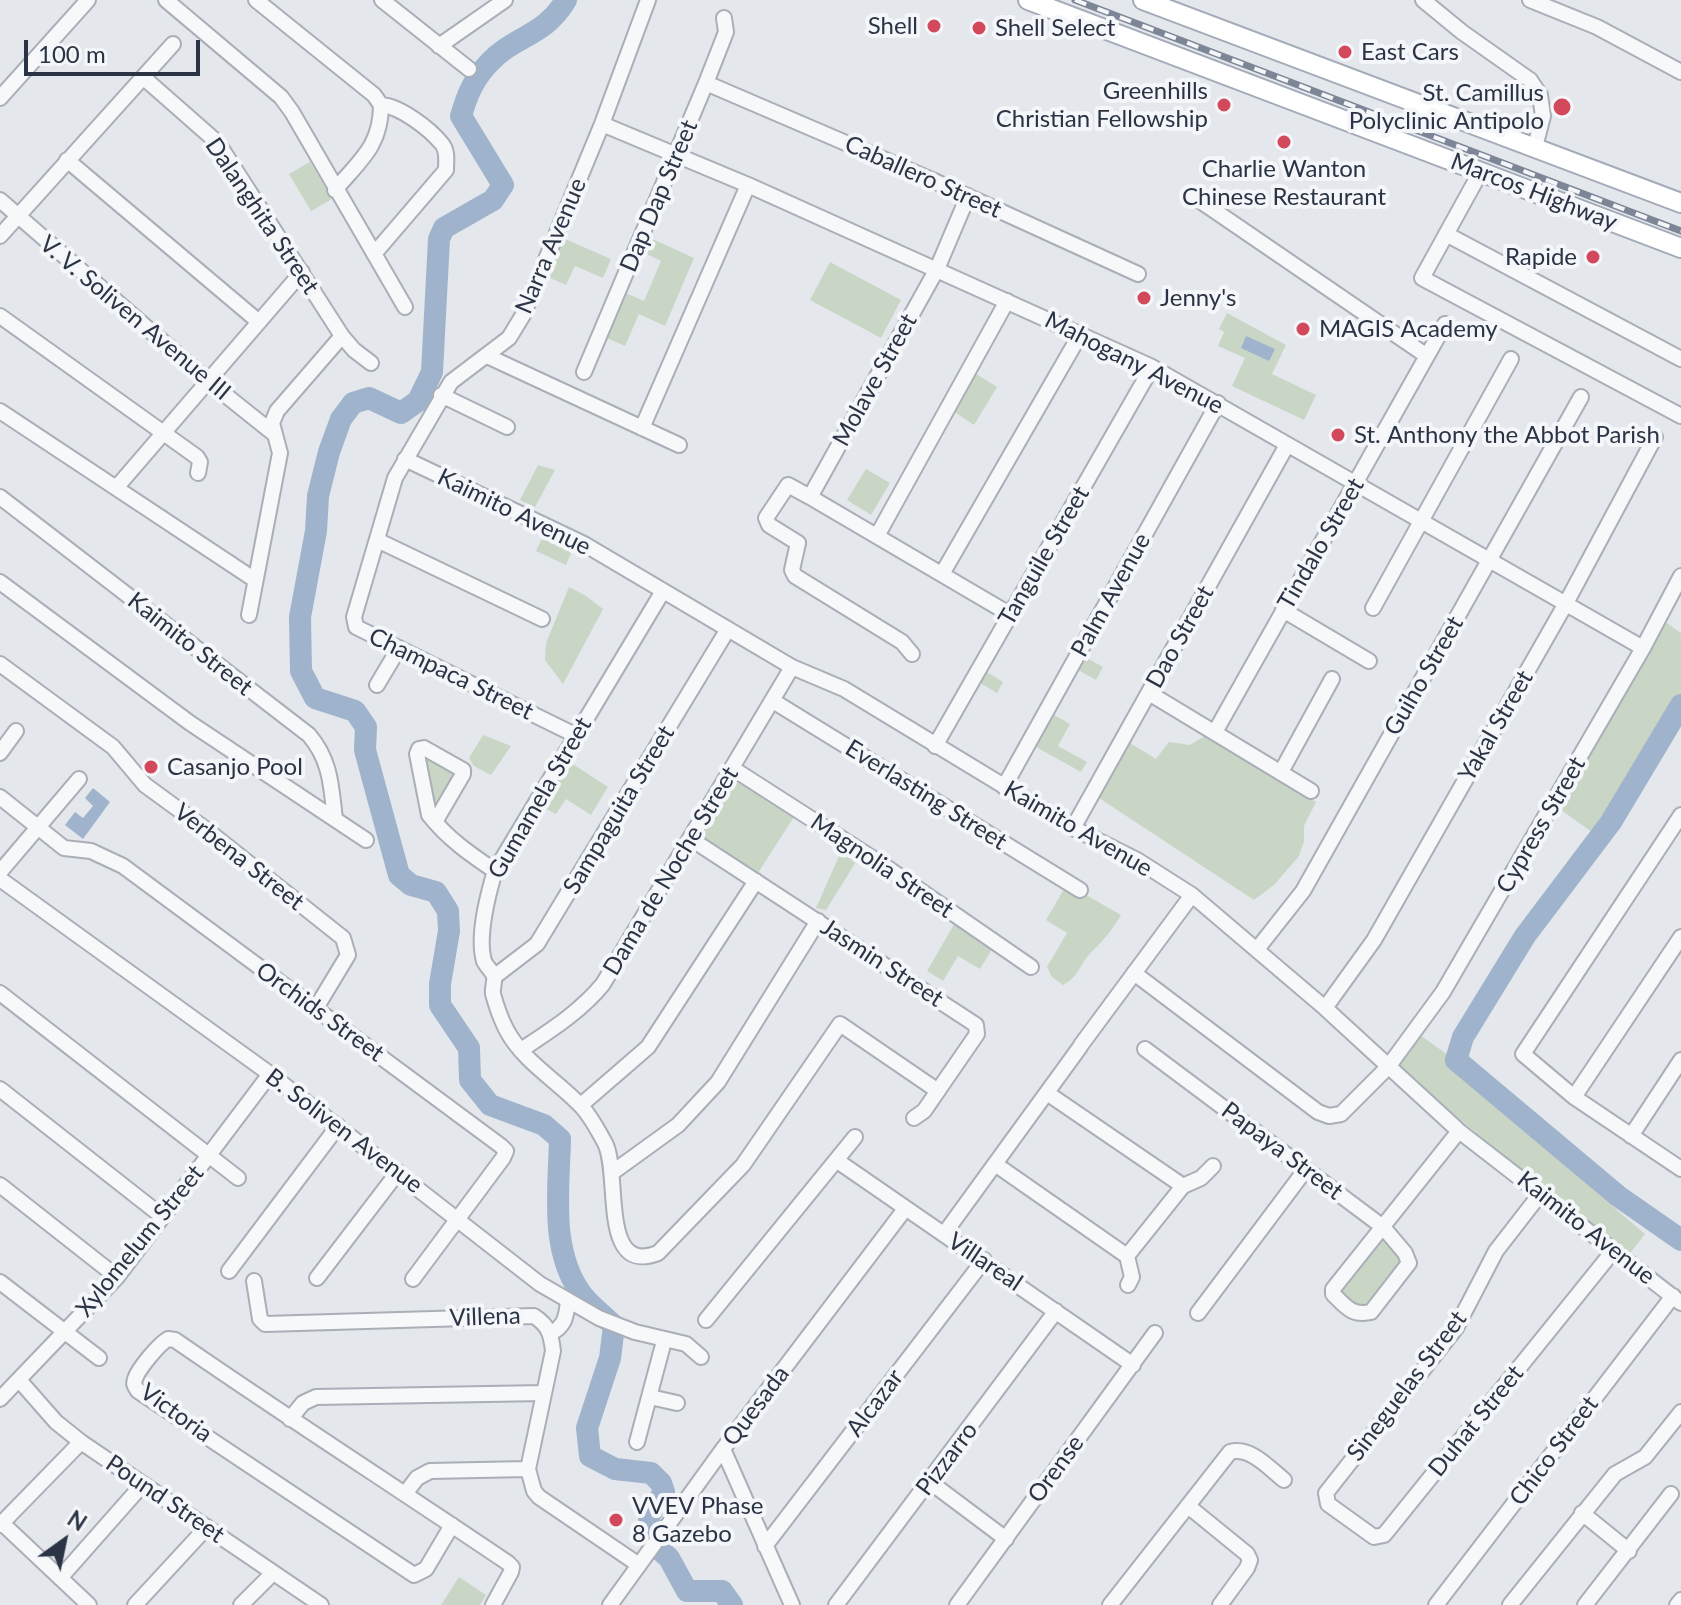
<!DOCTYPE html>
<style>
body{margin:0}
#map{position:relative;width:1681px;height:1605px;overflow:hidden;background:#e4e7ec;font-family:Lato,sans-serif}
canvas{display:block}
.north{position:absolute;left:24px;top:1501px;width:80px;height:80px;-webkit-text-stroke:6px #f4f6f9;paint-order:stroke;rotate:33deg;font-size:22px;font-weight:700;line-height:32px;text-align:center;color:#2b3445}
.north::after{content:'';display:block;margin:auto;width:28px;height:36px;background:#2b3445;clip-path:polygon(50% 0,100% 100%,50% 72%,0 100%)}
.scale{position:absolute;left:24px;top:40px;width:176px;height:36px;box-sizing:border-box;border:4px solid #2b3445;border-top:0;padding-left:10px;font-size:24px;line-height:28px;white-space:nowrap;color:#2b3445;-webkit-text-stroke:6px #f4f6f9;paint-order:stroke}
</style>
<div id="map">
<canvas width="1681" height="1605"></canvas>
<div class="north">N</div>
<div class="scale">100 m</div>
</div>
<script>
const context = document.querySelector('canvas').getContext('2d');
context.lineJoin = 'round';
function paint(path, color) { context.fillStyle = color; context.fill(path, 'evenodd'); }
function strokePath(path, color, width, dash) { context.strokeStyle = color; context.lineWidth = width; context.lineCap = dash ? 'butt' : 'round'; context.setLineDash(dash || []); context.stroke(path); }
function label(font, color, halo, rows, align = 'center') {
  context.font = font + ' Lato,sans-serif'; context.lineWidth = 8; context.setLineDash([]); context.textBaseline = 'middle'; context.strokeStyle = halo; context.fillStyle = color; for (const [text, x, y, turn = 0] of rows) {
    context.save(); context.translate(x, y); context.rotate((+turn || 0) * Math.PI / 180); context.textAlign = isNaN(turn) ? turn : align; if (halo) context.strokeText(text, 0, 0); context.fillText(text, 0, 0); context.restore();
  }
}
paint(new Path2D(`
 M310 162 332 199 311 211 289 174Z
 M644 235 694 258 665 326 639 314 625 346 602 336 621 291 644 301 661 261 638 250Z
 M558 236 611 259 603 278 575 266 566 285 541 274Z
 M830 262 901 300 881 338 810 300Z
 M1227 313 1286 345 1272 374 1316 395 1304 420 1232 386 1245 358 1218 346 1224 332 1219 329Z
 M973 372 997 387 974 425 950 409Z
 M538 465 555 470 535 507 520 500Z
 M866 469 890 483 871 515 847 500Z
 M546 530 575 544 566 565 536 551Z
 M569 587 586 596 603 609 563 684 545 660 546 643Z
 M1657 616 1681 633V709L1603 840 1550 802Z
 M1080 654 1103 667 1096 680 1073 667Z
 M982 669 1003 682 997 693 975 680Z
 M1047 711 1070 724 1058 746 1087 762 1081 772 1029 743Z
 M483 735 511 746 491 775 474 766 469 758Z
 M1205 736 1316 802 1304 826V841L1299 856 1274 885 1254 900 1099 798 1130 743 1156 759 1169 742 1190 745Z
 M424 751 457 769 435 817 419 755Z
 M562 757 608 787 591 815 566 799 556 814 533 802Z
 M734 777 794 817 756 876 697 836Z
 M843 847 859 857 826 910 816 908Z
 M1067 884 1121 915C1109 935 1103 940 1088 956 1078 968 1079 976 1063 985L1052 977 1047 967 1067 933 1046 920Z
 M956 921 995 944 980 969 958 956 943 981 927 971Z
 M1420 1035 1448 1055 1449 1066 1645 1234 1628 1256 1394 1066Z
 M1382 1231 1405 1264 1369 1310H1351L1337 1288Z
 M459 1577 486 1595 480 1605H441Z`), '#c9d6c5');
paint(new Path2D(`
 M1246 336 1275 349 1269 361 1241 348Z
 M93 788 110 802 83 839 65 825 75 812 83 818 93 806 85 798Z`), '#9fb4cc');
strokePath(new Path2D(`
 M566 0C545 36 514 36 490 62 474 78 467 95 461 116L503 185 493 200 444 228 439 239 432 372 418 401 401 413 369 398 353 403 341 419 329 452 318 496 316 531 300 617 301 671 315 698 355 711 366 727 365 750 399 875 411 885 436 892 448 911 449 931 440 984V1005L469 1048 470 1080 490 1105 544 1125 560 1139C559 1190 549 1252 583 1296 592 1307 604 1316 614 1326L610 1358 587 1428 590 1456 615 1469 651 1473 661 1483 664 1492 649 1516 651 1542 669 1558 687 1591H722L732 1605
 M1681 705 1611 822 1525 936 1463 1037 1456 1060 1618 1196 1681 1240`), '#9fb4cc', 22);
const minor = new Path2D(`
 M166 0 281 97 292 112 405 307
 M256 0 374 95 381 105C400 106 430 129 442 144 448 151 446 161 446 170L374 254
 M382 0 469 69
 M1423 0 1462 32 1530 80 1540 95 1543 116 1535 147
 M1530 0 1597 27 1681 72
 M439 46 505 0
 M144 78 218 143 342 336 354 350 371 363
 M706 83 932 180 1138 274
 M0 98 88 0
 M602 124 748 185 1152 367 1643 648
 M67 160 259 322
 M1481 171 1422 278 1681 416
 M335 190C360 160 381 146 381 105
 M1196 198 1427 356
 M0 200 208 381 273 433
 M1446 234 1681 359
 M0 236 173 44
 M0 316 197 457 200 462 198 473
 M487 356 679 445
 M584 372 706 83 726 32 724 18
 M441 395 507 427
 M0 411 255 580
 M642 428 748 185
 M405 459 584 544 792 667 844 689 1073 828 1137 860 1192 895 1325 1008 1459 1131 1681 1303
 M116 488 302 272
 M0 497 309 735C331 761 331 786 335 819
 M810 497 1011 615
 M877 536 1007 301
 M377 540 542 619
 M942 574 1081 333
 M0 582 190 723 366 840
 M663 591 495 871C488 894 477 937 484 961 486 966 492 971 494 976 495 982 492 989 493 994 496 1005 501 1019 506 1029 523 1062 558 1081 582 1107 592 1118 598 1131 605 1143 621 1175 599 1276 658 1253L743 1165 840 1024 938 1091
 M1373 608 1511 359
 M1283 610 1369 661
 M249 615 280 453 272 423 277 411 342 336
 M912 654 902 642 795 576 792 570 798 543 769 525 766 518 788 485 810 497 937 269 968 196
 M0 664 113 747 145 785 208 831 343 938 348 955 316 1008
 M377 685 399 648
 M1149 693 1311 791
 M773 701 1080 890
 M1215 732 1445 324
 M575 735 356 627 354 617 395 478 451 382 509 338 523 315 602 124 648 0
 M935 746 1152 367
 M0 753 16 731
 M732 768 883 865 1031 967
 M1281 772 1332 679
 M1004 787 1218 403
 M0 797 64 848 91 851 123 866 501 1146 506 1151 503 1158 413 1279
 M1681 815 1523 1054 1574 1097 1681 1169
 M435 822 463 774V770L424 748 419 749 417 754 429 815C448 839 470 854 495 871
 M1073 828 1287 445
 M691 839 976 1025 977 1034 924 1111 914 1118
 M0 872 79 779
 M0 879 270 1074 540 1284 599 1318 635 1332 686 1344 701 1357
 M1258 948 1303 891 1581 397
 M1134 973 1318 1112 1329 1116 1341 1114 1388 1067 1443 992 1643 648 1681 576
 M494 977 537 944 728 629
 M0 993 238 1178
 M1325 1008 1374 940 1565 605 1655 437
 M1081 1045 1192 895
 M1145 1049 1383 1227 1405 1253 1409 1263 1371 1312C1352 1316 1346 1307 1333 1294V1289L1459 1131
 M521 1050C551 1030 580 1012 603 984L792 667
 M0 1089 163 1217
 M1047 1093 1183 1186
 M1574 1097 1681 937
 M581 1105 648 1047 756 881
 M1631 1136 1681 1060
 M836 1160 1133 1365
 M995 1164 1127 1256
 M613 1172 678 1125 718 1082 818 921
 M0 1185 117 1277
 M1541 1193 1496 1251 1456 1328 1326 1493 1328 1504 1374 1537 1384 1535 1614 1250
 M944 1234 1080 1047
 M1127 1256 1183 1186 1201 1178 1213 1166
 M1127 1256 1132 1277 1128 1285
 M229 1271 338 1126
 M317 1278 398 1172
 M254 1281 260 1319 265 1324 534 1316C549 1326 551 1334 553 1351L528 1469 534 1491 539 1497 639 1565
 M0 1282 99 1358
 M1198 1313 1306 1169
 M706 1320 855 1137
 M551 1333C565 1326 566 1317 568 1302
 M20 1381 56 1422 81 1442 321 1605
 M650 1397 677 1403
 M0 1399 117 1277 270 1074
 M290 1419 303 1403 316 1397 544 1393
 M637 1442 664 1341
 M723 1449 792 1605
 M930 1482 1006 1539
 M405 1494 417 1478 430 1471 528 1469
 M1188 1506 1247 1554 1250 1560 1247 1568 1220 1605
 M1582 1513 1629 1551
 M2 1523 89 1605
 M0 1525 81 1442
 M452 1525 426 1569 414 1575 138 1391C135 1386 133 1385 135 1379 138 1369 159 1344 168 1339L175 1340C285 1416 397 1488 508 1563L512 1567 511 1572 493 1605
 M765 1546 984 1260
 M60 1578 143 1484
 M135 1605 207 1527
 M241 1605 273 1573
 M610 1605 723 1449 905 1209
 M836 1605 1056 1311
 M957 1605 1155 1333
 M1110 1605 1230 1452C1250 1446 1269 1468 1284 1480
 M1436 1605 1673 1296
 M1510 1605 1615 1474 1645 1457 1681 1412
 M1585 1605 1671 1494
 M1677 1605 1681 1600`);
const major = new Path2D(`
 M1028 0 1681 248
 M1143 0 1681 203`);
strokePath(minor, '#a9aeb7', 18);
strokePath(major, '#a3abb8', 22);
strokePath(minor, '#f7f8fa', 14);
strokePath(major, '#fff', 18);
const rail = new Path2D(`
 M1075 0 1681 231`);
strokePath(rail, '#7d8696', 7);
strokePath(rail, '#f4f6f9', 4, [12]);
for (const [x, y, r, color] of [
 [934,26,8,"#d1495b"],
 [979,28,8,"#d1495b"],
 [1345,52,8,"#d1495b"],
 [1224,105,8,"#d1495b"],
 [1562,107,10,"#d1495b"],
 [1284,142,8,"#d1495b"],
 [1593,257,8,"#d1495b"],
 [1144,298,8,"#d1495b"],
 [1303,329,8,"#d1495b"],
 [1338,435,8,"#d1495b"],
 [151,767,8,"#d1495b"],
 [616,1520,8,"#d1495b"]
]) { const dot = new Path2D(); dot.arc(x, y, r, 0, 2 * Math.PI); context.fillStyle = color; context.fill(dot); strokePath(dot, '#f4f6f9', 3); }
label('24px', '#2b3445', '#f4f6f9', [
 ["Shell",918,26,"right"],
 ["Shell Select",995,28],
 ["East Cars",1361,52],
 ["Greenhills",1208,91,"right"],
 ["Christian Fellowship",1208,119,"right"],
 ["St. Camillus",1544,93,"right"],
 ["Polyclinic Antipolo",1544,121,"right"],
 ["Charlie Wanton",1284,169,"center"],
 ["Chinese Restaurant",1284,197,"center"],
 ["Rapide",1577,257,"right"],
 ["Jenny's",1160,298],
 ["MAGIS Academy",1319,329],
 ["St. Anthony the Abbot Parish",1354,435],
 ["Casanjo Pool",167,767],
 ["VVEV Phase",632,1506],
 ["8 Gazebo",632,1534]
], 'left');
label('24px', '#2b3445', '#f4f6f9', [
 ["Caballero Street",923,177,24],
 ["Marcos Highway",1534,192,21],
 ["Dap Dap Street",659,196,-67],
 ["Dalanghita Street",262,216,56],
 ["Narra Avenue",551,246,-67],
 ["V. V. Soliven Avenue III",135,318,40],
 ["Mahogany Avenue",1134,363,27],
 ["Molave Street",875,380,-61],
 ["Kaimito Avenue",514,512,26],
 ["Tindalo Street",1321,544,-60],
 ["Tanguile Street",1044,556,-60],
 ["Palm Avenue",1111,595,-61],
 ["Dao Street",1180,637,-61],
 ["Kaimito Street",190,644,38],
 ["Champaca Street",451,674,26],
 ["Guiho Street",1424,676,-60],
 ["Yakal Street",1496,726,-60],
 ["Everlasting Street",926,795,32],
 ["Gumamela Street",540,798,-60],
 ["Sampaguita Street",619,810,-59],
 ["Cypress Street",1541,825,-60],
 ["Kaimito Avenue",1078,829,30],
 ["Verbena Street",239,857,38],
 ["Magnolia Street",882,866,34],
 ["Dama de Noche Street",671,871,-59],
 ["Jasmin Street",882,963,33],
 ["Orchids Street",320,1012,36],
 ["B. Soliven Avenue",344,1131,37],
 ["Papaya Street",1282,1151,37],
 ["Kaimito Avenue",1586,1228,38],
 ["Xylomelum Street",140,1241,-51],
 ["Villareal",985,1262,34],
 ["Villena",485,1317,-2],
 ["Sineguelas Street",1407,1386,-53],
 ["Alcazar",875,1403,-53],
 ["Quesada",756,1406,-53],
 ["Victoria",176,1413,36],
 ["Duhat Street",1476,1421,-51],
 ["Chico Street",1554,1451,-53],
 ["Pizzarro",947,1459,-53],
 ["Orense",1056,1469,-54],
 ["Pound Street",165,1499,34]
]);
</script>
